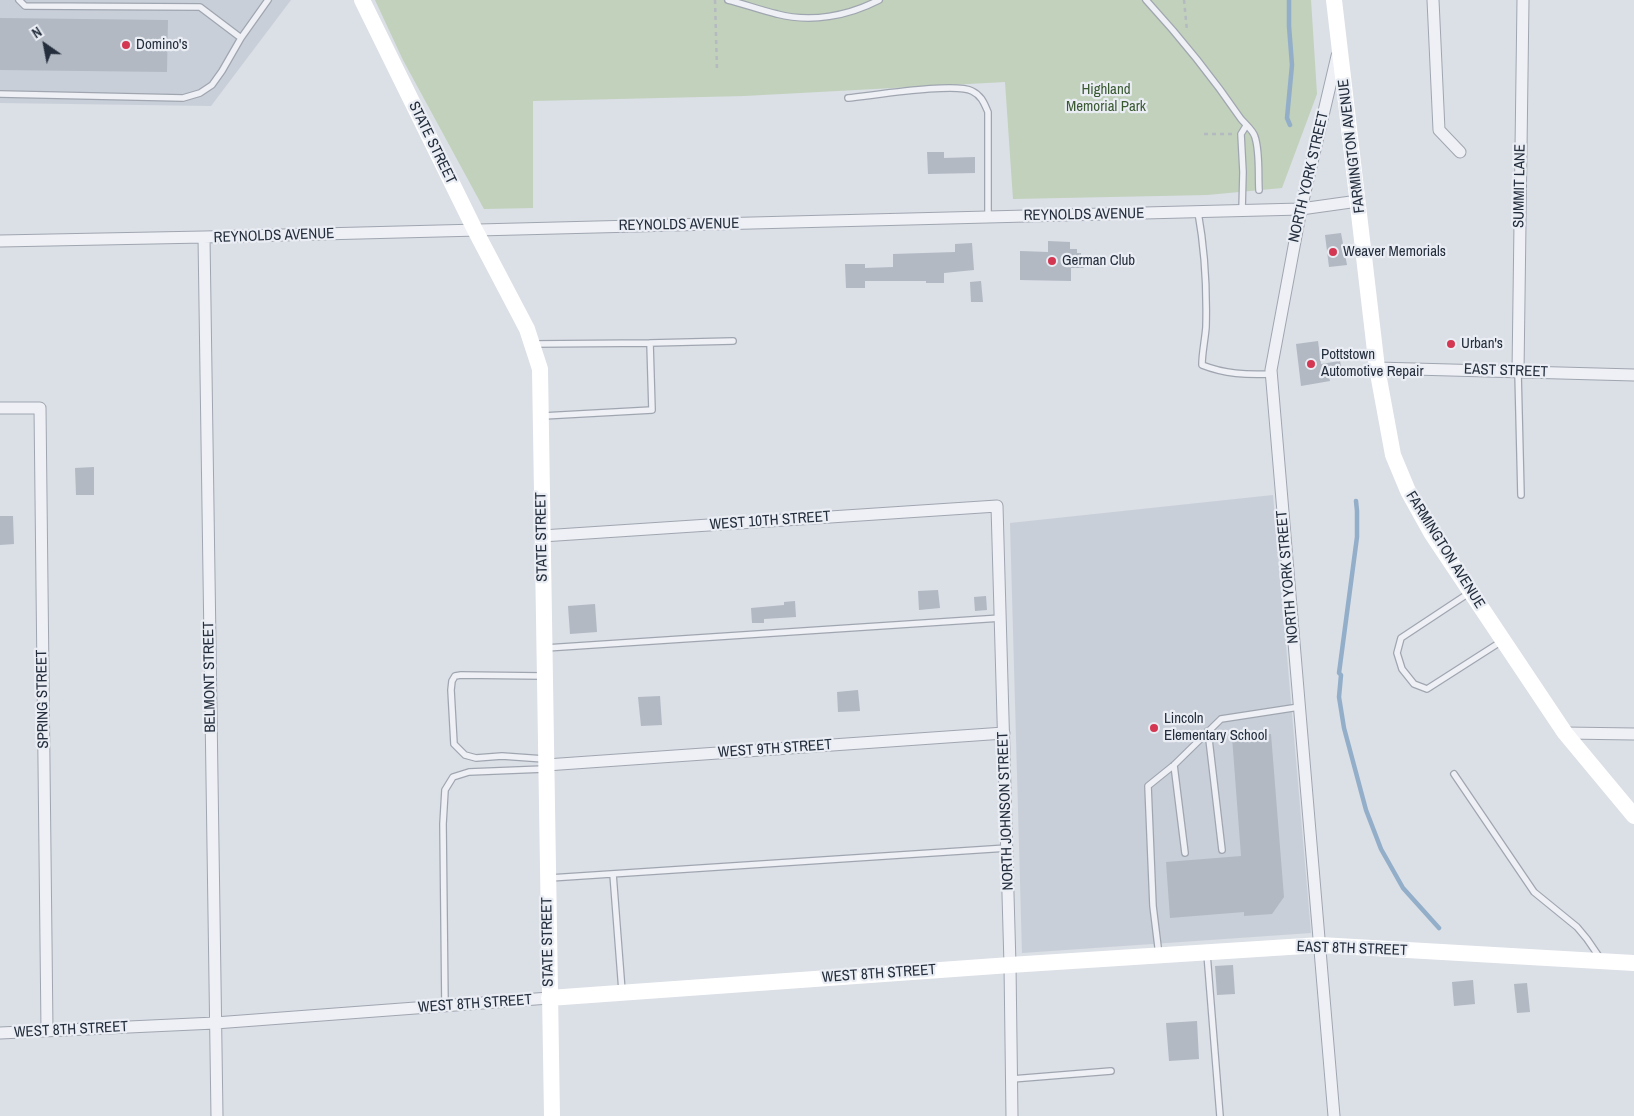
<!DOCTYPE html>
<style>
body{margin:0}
#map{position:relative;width:1634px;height:1116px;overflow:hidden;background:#dbdfe6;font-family:"Archivo Narrow",sans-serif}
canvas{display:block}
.north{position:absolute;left:20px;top:20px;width:50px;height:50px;-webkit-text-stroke:4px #eaeef4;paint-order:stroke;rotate:327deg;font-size:14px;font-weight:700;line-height:20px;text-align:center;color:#242e3d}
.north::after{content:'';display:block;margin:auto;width:18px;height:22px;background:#242e3d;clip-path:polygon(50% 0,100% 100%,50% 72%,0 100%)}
</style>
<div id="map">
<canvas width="1634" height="1116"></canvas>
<div class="north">N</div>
</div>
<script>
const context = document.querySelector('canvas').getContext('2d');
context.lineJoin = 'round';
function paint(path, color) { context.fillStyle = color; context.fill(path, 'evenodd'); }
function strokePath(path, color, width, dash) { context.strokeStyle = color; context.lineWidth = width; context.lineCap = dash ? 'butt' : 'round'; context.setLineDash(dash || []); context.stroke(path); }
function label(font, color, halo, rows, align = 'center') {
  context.font = font + ' "Archivo Narrow",sans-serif'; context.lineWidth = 4.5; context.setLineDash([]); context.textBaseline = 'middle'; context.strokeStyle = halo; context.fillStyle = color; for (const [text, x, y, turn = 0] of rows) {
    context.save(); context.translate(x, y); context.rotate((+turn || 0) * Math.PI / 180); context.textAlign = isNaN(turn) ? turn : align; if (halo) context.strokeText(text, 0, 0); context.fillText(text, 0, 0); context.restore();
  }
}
paint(new Path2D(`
 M0 0H291L211 106 0 103Z
 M1273 495 1311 933 1022 953 1010 523Z`), '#c9cfd8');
paint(new Path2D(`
 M375 0H1311L1317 94 1282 188 1207 195 1013 199 1005 82 744 96 533 101V208L484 209 403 60Z`), '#c1d1bb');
strokePath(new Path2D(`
 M1289 0V26L1292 65 1287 118 1290 125
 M1356 501 1357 511V537L1339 673 1341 675 1339 697 1344 728 1366 810 1381 849 1403 888 1439 928`), '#93aec9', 4.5);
paint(new Path2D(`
 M0 18 168 20 167 72 0 70Z
 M927 152H944V158L975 157V173L928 174Z
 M1341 233 1347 265 1329 267 1325 235Z
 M1048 241 1070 242V249H1077V253H1081V256H1084V268H1071V281L1020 280V251L1048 252Z
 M972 243 974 270 944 273V283H926V281H865V288H846L845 264H865V268L893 267V254L955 252V244Z
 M981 281 983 302H971L970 282Z
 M1318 341 1321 364 1340 361 1343 376 1329 377 1330 381 1301 386 1296 344Z
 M94 467V495H76L75 468Z
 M0 516H13L14 544 0 545Z
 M938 590 940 608 919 610 918 591Z
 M986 596 987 610 975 611 974 597Z
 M795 601 796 617 764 619V623H752L751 608 784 605V602Z
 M595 604 597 632 570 634 568 606Z
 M858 690 860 711 838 712 837 692Z
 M660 696 662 725 641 726 638 697Z
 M1271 734 1284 897 1272 914 1244 916V912L1170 918 1166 862 1241 856 1232 737Z
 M1233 965 1235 994 1217 995 1215 966Z
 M1473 980 1475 1004 1454 1006 1452 982Z
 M1527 983 1530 1012 1517 1013 1514 984Z
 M1197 1021 1199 1059 1169 1061 1166 1023Z`), '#b2b9c3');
const lane = new Path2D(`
 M19 0 25 6 200 7 241 38
 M728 0C744 4 760 10 777 14 811 23 848 16 879 0
 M1146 0C1180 37 1213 78 1241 119 1245 124 1253 130 1255 137 1260 153 1258 173 1259 190
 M0 94 183 98 200 93 212 85 222 71 241 38 268 0
 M848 98C871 96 955 82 972 91 982 96 984 103 988 112V217
 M1242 211 1243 172 1241 134 1246 126
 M1198 212C1205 251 1207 288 1206 327 1205 340 1202 353 1202 365 1225 374 1246 375 1271 374
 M650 343 733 341
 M533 344 650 343 652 410 543 416
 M1518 372 1521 495
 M1469 593 1401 638 1397 653 1402 669 1414 684 1427 689 1502 641
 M546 648 1001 618
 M542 676 461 675 455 676 452 681 451 690 454 744 465 755 476 758 502 756 544 759
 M1208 731 1222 850
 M1174 765 1185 853
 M1454 774 1534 892 1577 927 1587 939 1600 958
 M613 874 622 991
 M550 878 1007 848
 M1207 954 1220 1116
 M1159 955 1153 906 1148 786 1174 765 1221 719 1299 707
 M445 1006 443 824 445 790 453 777 469 772 544 769
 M1012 1079 1111 1071`);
const street = new Path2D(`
 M1433 0 1439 130 1460 152
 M204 237 217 1116
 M0 241 204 237 1301 209 1358 201
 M1377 368 1634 375
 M1518 372 1523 0
 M0 408H40L47 1030
 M542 536 997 506 1010 965 1012 1116
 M1565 733 1634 734
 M546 765 1004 733
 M0 1033 215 1023 549 998
 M1334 1116 1271 370 1301 209 1337 56`);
strokePath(lane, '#a0a6b0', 8);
strokePath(street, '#a0a6b0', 13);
strokePath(new Path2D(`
 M715 0 717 71
 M1184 0 1187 31
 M1204 134H1232`), '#b5bac1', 2.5, [4, 4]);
strokePath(lane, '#eef0f5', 5.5);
strokePath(street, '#eef0f5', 11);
strokePath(new Path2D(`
 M362 0 475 230 527 329 540 369 552 1116
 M1334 0 1377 368 1393 455 1408 491 1432 534 1565 733 1634 816
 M549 998 1010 965 1320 945 1634 963`), '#fff', 16);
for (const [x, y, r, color] of [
 [126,45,5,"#d43751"],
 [1333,252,5,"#d43751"],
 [1052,261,5,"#d43751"],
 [1451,344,5,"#d43751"],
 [1311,364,5,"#d43751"],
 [1154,728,5,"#d43751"]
]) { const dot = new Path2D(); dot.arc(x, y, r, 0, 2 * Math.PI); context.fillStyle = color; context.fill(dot); strokePath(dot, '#eaeef4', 2); }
label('15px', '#242e3d', '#eaeef4', [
 ["Domino's",136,45],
 ["Weaver Memorials",1343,252],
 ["German Club",1062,261],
 ["Urban's",1461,344],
 ["Pottstown",1321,355],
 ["Automotive Repair",1321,372],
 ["Lincoln",1164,719],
 ["Elementary School",1164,736]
], 'left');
label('15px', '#395931', '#eaeef4', [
 ["Highland",1106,90],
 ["Memorial Park",1106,107]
]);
label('15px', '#242e3d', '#eaeef4', [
 ["STATE STREET",432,143,64],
 ["FARMINGTON AVENUE",1352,146,-97],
 ["NORTH YORK STREET",1309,177,-77],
 ["SUMMIT LANE",1520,186,-89],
 ["REYNOLDS AVENUE",1084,215,-1],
 ["REYNOLDS AVENUE",679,225,-1],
 ["REYNOLDS AVENUE",274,236,-2],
 ["EAST STREET",1506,371,2],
 ["WEST 10TH STREET",770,521,-4],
 ["STATE STREET",542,537,-91],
 ["FARMINGTON AVENUE",1445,550,58],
 ["NORTH YORK STREET",1288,577,-95],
 ["BELMONT STREET",210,677,-91],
 ["SPRING STREET",43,699,-91],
 ["WEST 9TH STREET",775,749,-4],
 ["NORTH JOHNSON STREET",1006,811,-92],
 ["STATE STREET",548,942,-91],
 ["EAST 8TH STREET",1352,949,2],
 ["WEST 8TH STREET",879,974,-4],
 ["WEST 8TH STREET",475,1004,-4],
 ["WEST 8TH STREET",71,1030,-3]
]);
</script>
